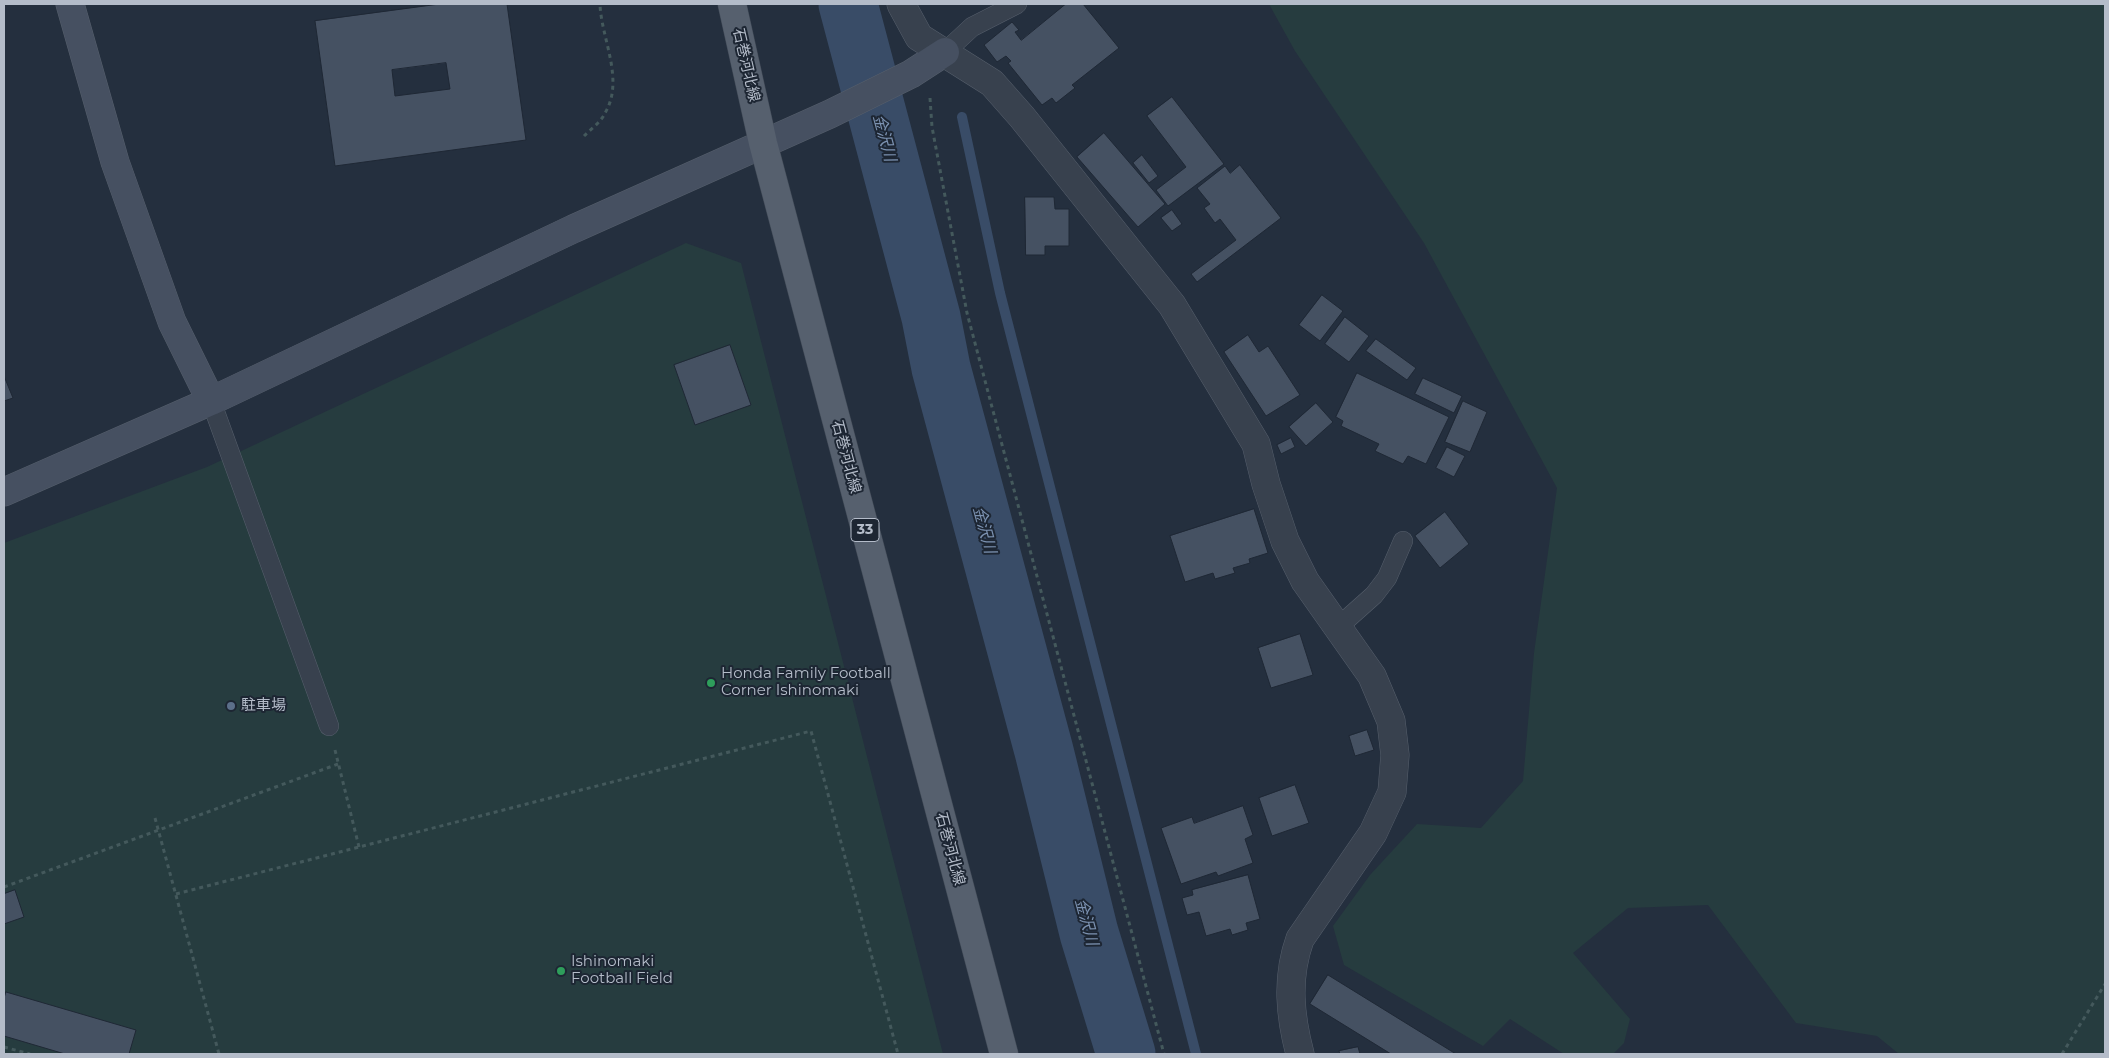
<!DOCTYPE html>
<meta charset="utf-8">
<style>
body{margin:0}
#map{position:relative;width:2109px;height:1058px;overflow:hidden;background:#242f3e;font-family:Montserrat,sans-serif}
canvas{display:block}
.frame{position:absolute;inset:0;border:5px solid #b4bcc9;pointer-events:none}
</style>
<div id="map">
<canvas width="2109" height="1058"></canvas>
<div class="frame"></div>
</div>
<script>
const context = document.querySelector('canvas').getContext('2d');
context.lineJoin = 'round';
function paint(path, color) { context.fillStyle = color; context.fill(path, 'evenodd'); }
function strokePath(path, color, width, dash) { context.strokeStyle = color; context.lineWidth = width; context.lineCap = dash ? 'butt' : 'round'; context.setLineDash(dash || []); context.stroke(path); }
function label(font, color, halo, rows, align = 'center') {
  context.font = font + ' Montserrat,"Noto Sans JP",sans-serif'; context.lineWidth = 4; context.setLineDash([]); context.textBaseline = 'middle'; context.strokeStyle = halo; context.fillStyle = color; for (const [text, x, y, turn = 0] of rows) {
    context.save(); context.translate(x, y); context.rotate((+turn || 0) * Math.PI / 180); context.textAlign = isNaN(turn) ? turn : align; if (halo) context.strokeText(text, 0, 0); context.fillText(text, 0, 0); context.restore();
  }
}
paint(new Path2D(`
 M1269 4H2105V1054H1899L1877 1036 1796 1023 1708 905 1628 908 1573 953 1630 1019 1624 1043 1613 1054H1564L1510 1019 1483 1046 1344 965 1333 926 1370 875 1417 824 1481 828 1523 781 1534 653 1557 488 1424 243 1295 51Z
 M686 243 741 263 943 1054H4V543L207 467Z`), '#263c3f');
strokePath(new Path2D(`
 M962 117 1000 293 1196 1054`), '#394c67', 10);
strokePath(new Path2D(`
 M848 4 931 317 941 368 1044 751 1089 933 1126 1054`), '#394c67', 59);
const building = new Path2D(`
 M440 4H507L526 140 335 166 315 21ZM446 63 450 89 395 96 392 70Z
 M1066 4H1083L1119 48 1072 85 1075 88 1056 103 1052 98 1042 105 1008 63 1011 61 1006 56 997 62 984 45 1012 22 1019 30 1015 32 1021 40Z
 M1172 97 1224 164 1168 206 1156 190 1186 167 1147 116Z
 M1104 133 1165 204 1138 227 1077 157Z
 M1142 155 1158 176 1149 183 1133 163Z
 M1240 165 1281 218 1197 282 1191 274 1236 240 1220 219 1215 223 1204 208 1210 204 1197 188 1225 166 1230 173Z
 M1025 197H1054L1055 209H1069V246H1045V255H1026Z
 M1172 210 1182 224 1172 231 1161 218Z
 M1322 295 1343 311 1320 341 1299 325Z
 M1345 317 1369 336 1349 362 1325 344Z
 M1248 335 1259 352 1268 346 1300 395 1266 416 1224 352Z
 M1376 339 1416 368 1407 380 1366 351Z
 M730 345 751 405 695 425 674 365Z
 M1357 373 1449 417 1426 464 1408 456 1403 464 1375 451 1379 444 1341 426 1343 421 1336 417Z
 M4 376 13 398 4 401Z
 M1423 378 1462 396 1454 413 1415 394Z
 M1463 401 1487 412 1470 452 1445 442Z
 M1316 403 1333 422 1306 446 1289 427Z
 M1291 438 1295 447 1281 454 1277 445Z
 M1447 447 1465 456 1454 477 1436 468Z
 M1254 509 1268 553 1249 559 1250 563 1233 568 1235 573 1215 579 1213 573 1185 582 1170 536Z
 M1445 512 1469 544 1440 568 1415 536Z
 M1300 634 1313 675 1271 688 1258 648Z
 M1367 730 1374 750 1355 756 1349 736Z
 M1295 785 1309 823 1272 836 1259 798Z
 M1243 806 1253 835 1245 839 1253 863 1218 876 1216 872 1181 884 1161 828 1192 817 1194 823Z
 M1248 875 1260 919 1246 923 1248 930 1232 935 1230 929 1206 936 1199 912 1187 915 1182 898 1193 895 1192 890Z
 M15 890 24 917 4 924V894Z
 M1328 975 1456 1054H1391L1310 1004Z
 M6 992 136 1030 129 1054H65L4 1036V999Z
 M1358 1047 1360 1054H1340L1339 1051Z`);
paint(building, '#455162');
strokePath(building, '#1f2835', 1);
const lane = new Path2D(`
 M945 52 972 27 1017 4
 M211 401 329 726
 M1337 628 1374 595 1387 578 1403 541`);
const street = new Path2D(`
 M901 4 919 37 992 83 1022 117 1172 305 1256 444 1266 484 1285 541 1305 581 1372 676 1391 721 1395 755 1392 792 1373 833 1300 939C1286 978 1290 1016 1300 1054`);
const secondary = new Path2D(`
 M70 4 115 162 172 322 211 401
 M4 492 211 401 573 229 830 114 911 74 945 52`);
const primary = new Path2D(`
 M732 4 763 143 1004 1054`);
strokePath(lane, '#565f6c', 20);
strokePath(street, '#565f6c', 29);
strokePath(secondary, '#565f6c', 29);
strokePath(primary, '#414a57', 29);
strokePath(new Path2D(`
 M930 98 932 127 967 313 1164 1054
 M584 136C591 129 601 122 605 113 625 80 601 38 600 4
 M335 750 359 847
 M155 818 219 1054
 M4 887 338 764
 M176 894 811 731 898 1054
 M4 1047 30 1054
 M2062 1054 2105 984`), '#44595c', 3, [4, 4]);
strokePath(lane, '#38414e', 19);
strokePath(street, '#38414e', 28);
strokePath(secondary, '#465061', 28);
strokePath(primary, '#56606e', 28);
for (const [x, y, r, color] of [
 [711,683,5,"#2e9e5b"],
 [231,706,5,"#5c6f8a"],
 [561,971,5,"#2e9e5b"]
]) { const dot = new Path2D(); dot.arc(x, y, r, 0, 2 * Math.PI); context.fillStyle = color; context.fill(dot); strokePath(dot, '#1d2633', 2); }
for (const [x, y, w] of [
 [865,530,28]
]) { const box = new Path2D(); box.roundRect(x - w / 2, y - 11.5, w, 23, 4); context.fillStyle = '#1d2633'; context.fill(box); strokePath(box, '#b4bcc9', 1); }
label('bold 14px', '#b4bcc9', null, [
 ["33",865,530]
]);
label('15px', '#b4bcc9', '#1d2633', [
 ["石巻河北線",746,65,77],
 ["石巻河北線",846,457,75],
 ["石巻河北線",950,849,75]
]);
label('15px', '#b4bcc9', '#1d2633', [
 ["Honda Family Football",721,674],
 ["Corner Ishinomaki",721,691],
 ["駐車場",241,706],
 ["Ishinomaki",571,962],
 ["Football Field",571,979]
], 'left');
label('italic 16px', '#7c92b1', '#1d2633', [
 ["金沢川",884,138,75],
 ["金沢川",984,530,75],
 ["金沢川",1086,922,75]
]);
</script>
